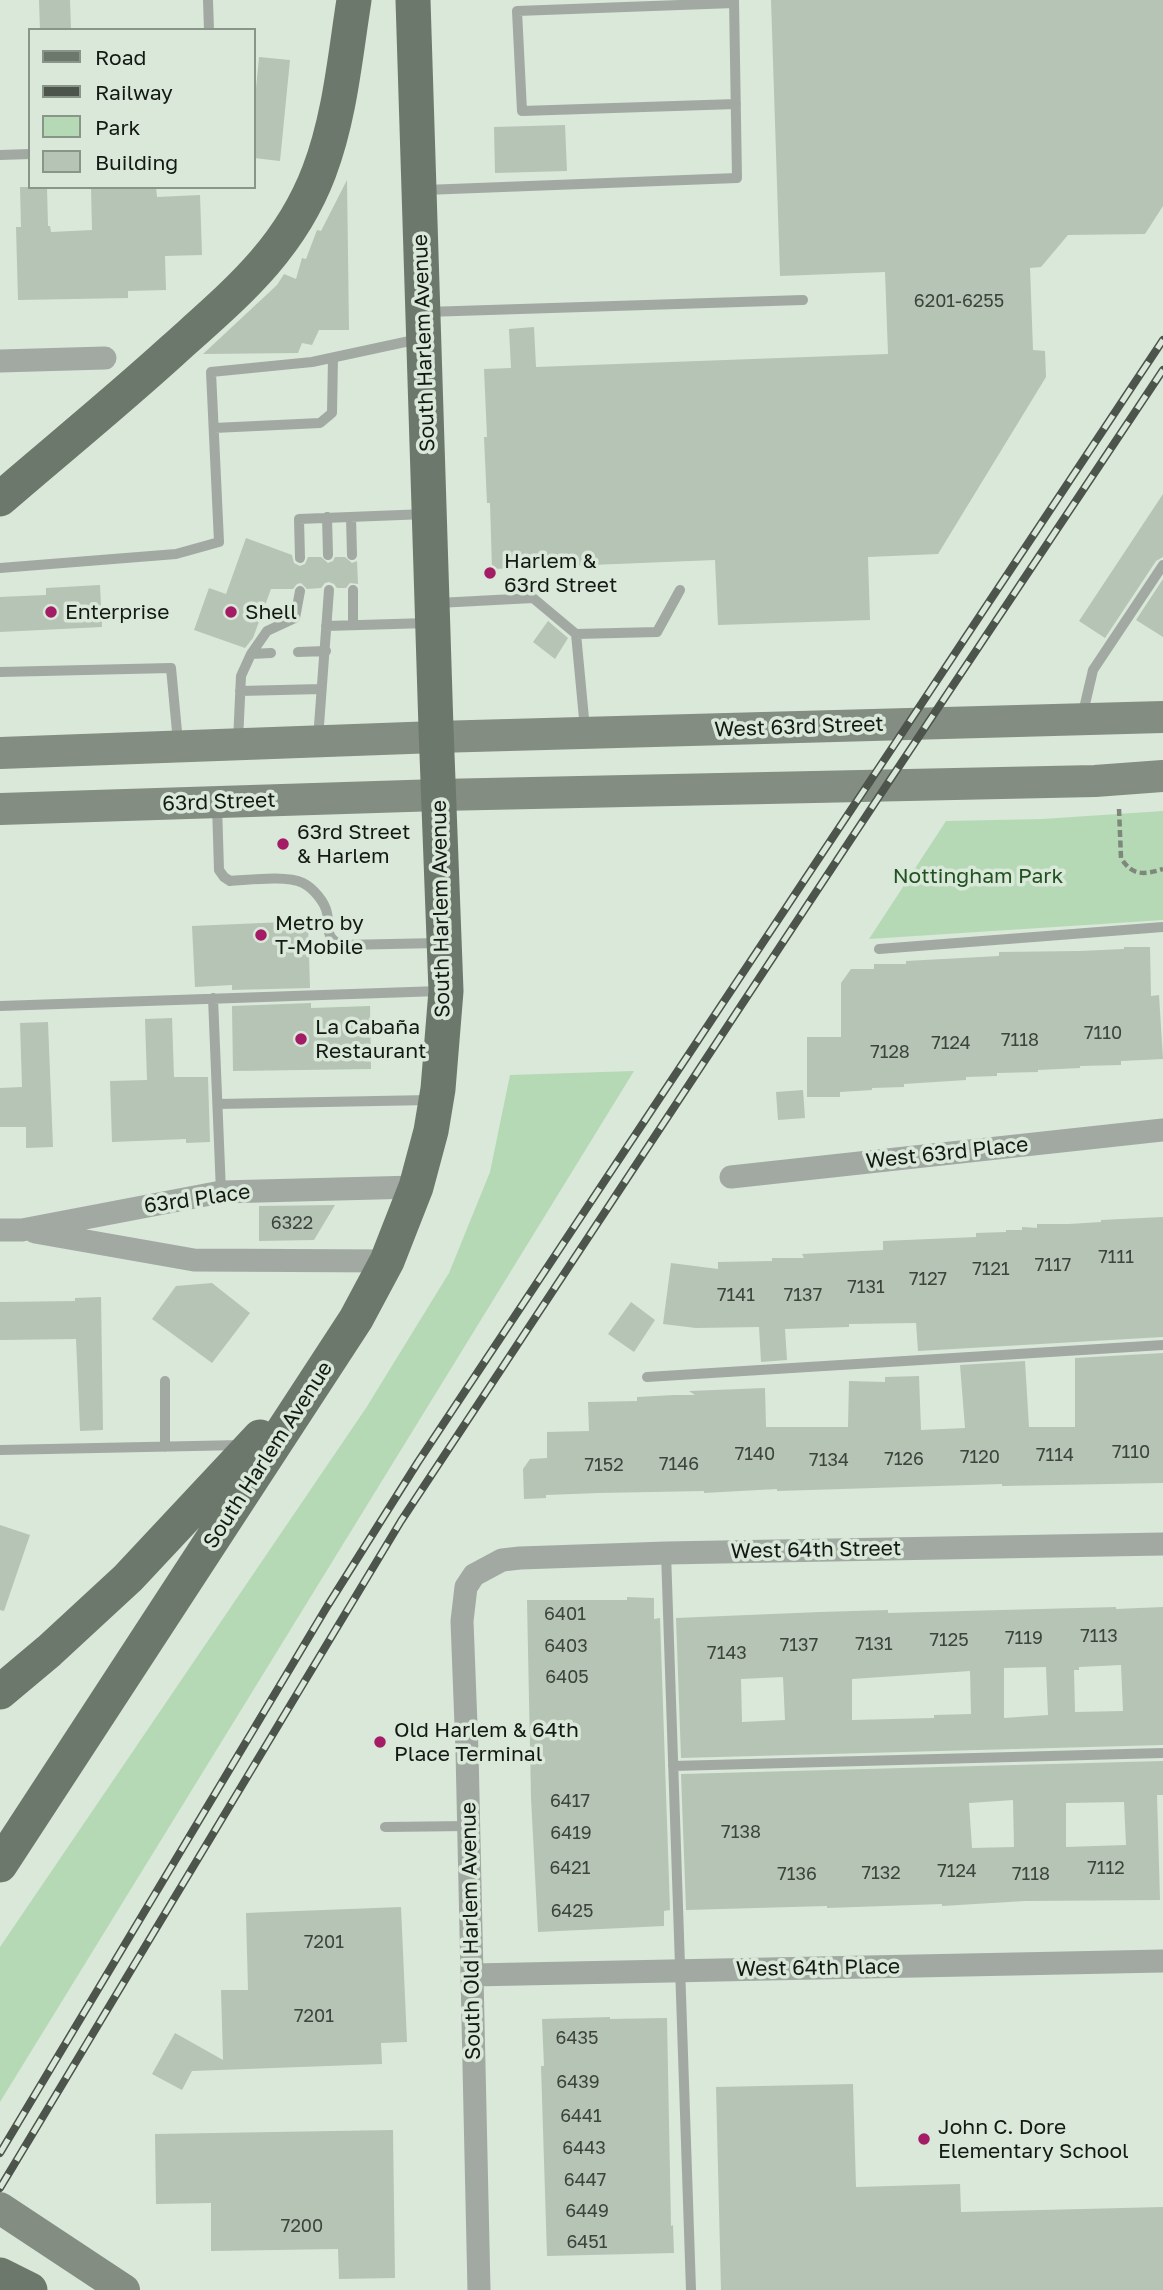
<!DOCTYPE html>
<meta charset="utf-8">
<style>
body{margin:0}
#map{position:relative;width:1163px;height:2290px;overflow:hidden;background:#d9e8d8;font-family:"Golos Text",sans-serif}
canvas{display:block}
.legend{position:absolute;left:28px;top:28px;width:228px;height:161px;box-sizing:border-box;background:#d9e8d8;border:2px solid #8a958a;margin:0;padding:9px 12px;list-style:none;font-size:21px;color:#141914}
.legend li{display:flex;align-items:center;gap:14px;height:35px}
.legend b{width:35px;border:2px solid #8a958a}
</style>
<div id="map">
<canvas width="1163" height="2290"></canvas>
<ul class="legend">
<li><b style="height:9px;background:#6d786c"></b>Road</li>
<li><b style="height:9px;background:#4c544c"></b>Railway</li>
<li><b style="height:19px;background:#b5d9b4"></b>Park</li>
<li><b style="height:19px;background:#b5c4b4"></b>Building</li>
</ul>
</div>
<script>
const context = document.querySelector('canvas').getContext('2d');
context.lineJoin = 'round';
function paint(path, color) { context.fillStyle = color; context.fill(path, 'evenodd'); }
function strokePath(path, color, width, dash) { context.strokeStyle = color; context.lineWidth = width; context.lineCap = dash ? 'butt' : 'round'; context.setLineDash(dash || []); context.stroke(path); }
function label(font, color, halo, rows, align = 'center') {
  context.font = font + ' "Golos Text",sans-serif'; context.lineWidth = 7; context.setLineDash([]); context.textBaseline = 'middle'; context.strokeStyle = halo; context.fillStyle = color; for (const [text, x, y, turn = 0] of rows) {
    context.save(); context.translate(x, y); context.rotate((+turn || 0) * Math.PI / 180); context.textAlign = isNaN(turn) ? turn : align; if (halo) context.strokeText(text, 0, 0); context.fillText(text, 0, 0); context.restore();
  }
}
paint(new Path2D(`
 M1163 811V920L869 939 946 821 1042 819Z
 M634 1071 0 2102V1947L366 1408 449 1273 490 1172 510 1075Z`), '#b5d9b4');
paint(new Path2D(`
 M39 0H70L71 30H40Z
 M771 0H1163V206L1145 234 1068 235 1041 267 1030 268 1033 350 1045 351 1046 377 938 554 868 557 870 620 718 625 715 560 492 569 490 503H487L484 437H487L484 369 511 368 509 329 534 327 536 367 888 354 885 272 780 276Z
 M259 57 290 60 280 161 254 158V109Z
 M565 125 567 171 495 173 494 127Z
 M347 180 349 330H319L312 345 302 343 298 353 203 354 277 285 284 274 296 279 302 258 306 259 317 230 321 231Z
 M20 187H47L48 226H50L51 232 92 230 91 187H156L157 197 200 195 202 255 165 256 166 290 128 291V298L18 300 16 227H21Z
 M1163 494V557L1156 561 1105 638 1079 621Z
 M246 538 292 555 294 563 300 566 305 564 308 557H321L328 563 333 561 335 557H345L352 563 357 561 358 584 350 583 346 588H337L334 584 329 582 325 583 321 588 307 589 301 583 297 584 293 589H271L253 638 245 648 194 630 209 588 226 594Z
 M1163 579V637L1136 620Z
 M100 585 102 627 0 632V597L46 595V588Z
 M548 621 568 638 555 659 533 642Z
 M308 921 310 988 232 990V985L195 987 192 926Z
 M1124 947H1150L1151 996 1159 995 1163 1059 1121 1061V1065L1080 1066V1068L1038 1070V1072L997 1073V1076L966 1077V1080L904 1084V1087L872 1088V1090L840 1092V1097H807V1037H841V983L851 969H874V964H906V961L999 956V952L1080 951 1124 949Z
 M311 1003V1008L370 1006 371 1069 233 1071 232 1006Z
 M172 1018 174 1077H208L210 1142 186 1143V1139L112 1142 110 1081 147 1080 145 1019Z
 M48 1022 53 1147 26 1148V1127H0V1088L22 1087 20 1023Z
 M803 1090 805 1118 778 1120 776 1092Z
 M335 1205 314 1240 259 1241V1206Z
 M1163 1217V1337L918 1351 916 1323 849 1324V1327L785 1329 787 1360 761 1362 759 1327 696 1328 663 1324 671 1263 718 1269V1262L772 1261V1258H804L802 1254 883 1250V1241L976 1237V1233L1006 1232V1230H1022V1227L1037 1228V1224H1069L1101 1222V1220Z
 M212 1283 250 1313 212 1363 152 1319 176 1286Z
 M101 1297 103 1430 80 1431 76 1339 0 1340V1302L75 1301V1298Z
 M631 1302 655 1320 634 1352 608 1334Z
 M1163 1353V1483L1002 1486V1484L777 1491V1489L704 1493V1491L599 1493 546 1495V1498L524 1499 523 1469 530 1459 547 1458V1432L589 1431 588 1402 637 1401V1397L674 1395H695L689 1391 765 1388 766 1427H848L849 1381 885 1382V1377L919 1376 921 1430 965 1428 960 1365 1025 1361 1029 1427H1075V1358Z
 M0 1525 30 1535 4 1611 0 1610Z
 M627 1597 654 1598V1619L660 1618 670 1910 664 1911V1926L538 1932 531 1798 527 1600H627Z
 M1116 1607V1609L1163 1607V1745L681 1758 676 1618 820 1612 888 1610V1613ZM1121 1665 1123 1711 1075 1712 1074 1670H1079V1667ZM1046 1667 1048 1715 1004 1718V1668ZM970 1671 971 1714 934 1715V1718L852 1720V1679ZM783 1677 785 1720 742 1722 741 1679Z
 M1163 1761V1795H1157L1160 1900 1025 1901 942 1906V1904L827 1908V1906L686 1910 681 1774ZM1013 1800 1014 1847 972 1848 969 1803ZM1124 1802 1126 1845 1066 1847V1803Z
 M401 1907 407 2042 381 2043 382 2064 192 2071 182 2090 152 2074 175 2033 223 2060 221 1990H248L246 1913Z
 M610 2017V2019L667 2018 671 2226 673 2225 674 2253 547 2256 541 2066H544L542 2019Z
 M853 2084 856 2187 960 2184 961 2212 1163 2207V2290H721L716 2087Z
 M393 2130 395 2278 339 2279 338 2249 211 2251V2203L156 2204 155 2134Z`), '#b5c4b4');
strokePath(new Path2D(`
 M1119 809 1121 858C1132 876 1144 875 1163 869`), '#7d877c', 4.5, [7, 3.5]);
strokePath(new Path2D(`
 M208 0 209 30
 M734 3 517 11 522 111 736 104
 M0 155 30 154
 M425 190 737 178 734 0
 M426 312 803 300
 M214 428 320 423 332 413 333 358
 M327 517 328 555
 M351 517 352 555
 M300 558 299 519 426 514
 M0 568 176 554 219 542 211 372 312 362 419 339
 M353 590V625
 M438 603 533 598 576 634 585 729
 M326 626 428 623
 M576 634 657 632 680 590
 M298 652 326 651
 M251 654 271 653
 M0 672 171 668 178 742
 M240 691 321 689
 M1082 717 1093 670 1163 565
 M318 739 329 590
 M238 741 241 676 251 654 267 631 295 618 300 591
 M217 805 219 870 224 877 230 881C250 880 286 875 303 883 313 888 325 902 327 913 330 928 324 938 342 945L439 943
 M879 949 1163 927
 M213 998 221 1192
 M0 1006 440 991
 M218 1104 430 1100
 M647 1377 1163 1345
 M165 1381V1447
 M0 1450 242 1445
 M666 1553 691 2290
 M673 1766 1163 1753
 M385 1827 469 1826`), '#a2a9a2', 10);
strokePath(new Path2D(`
 M0 361 105 358
 M731 1177 1163 1130
 M0 1230H22L221 1192 416 1187
 M35 1232 194 1260 387 1261
 M472 1975 1163 1961
 M479 2290 467 1751 462 1621 466 1587 474 1575 502 1560 520 1558 666 1553 1163 1544`), '#a2a9a2', 23);
strokePath(new Path2D(`
 M0 753 436 737 1163 717
 M0 809 439 795 1095 781 1163 776
 M0 2208 124 2290`), '#838d82', 32);
strokePath(new Path2D(`
 M0 499C58 449 117 401 173 350 234 295 289 251 319 172 340 117 345 57 354 0
 M0 1692 49 1651 128 1578 260 1437
 M0 1865 356 1319 387 1261 416 1187 431 1131 438 1089 446 991 436 728 413 0
 M0 2275 30 2290`), '#6d786c', 35);
const rail = new Path2D(`
 M0 2153 328 1605 418 1462 1163 340
 M0 2188 401 1521 886 786 1163 370`);
strokePath(rail, '#4c544c', 8);
strokePath(rail, '#d9e8d8', 5, [16]);
for (const [x, y, r, color] of [
 [490,573,7,"#a41c65"],
 [51,612,7,"#a41c65"],
 [231,612,7,"#a41c65"],
 [283,844,7,"#a41c65"],
 [261,935,7,"#a41c65"],
 [301,1039,7,"#a41c65"],
 [380,1742,7,"#a41c65"],
 [924,2139,7,"#a41c65"]
]) { const dot = new Path2D(); dot.arc(x, y, r, 0, 2 * Math.PI); context.fillStyle = color; context.fill(dot); strokePath(dot, '#d9e8d8', 2.5); }
label('18px', '#3c443c', null, [
 ["6201-6255",959,301],
 ["7110",1103,1033],
 ["7118",1020,1040],
 ["7124",951,1043],
 ["7128",890,1052],
 ["6322",292,1223],
 ["7111",1116,1257],
 ["7117",1053,1265],
 ["7121",991,1269],
 ["7127",928,1279],
 ["7131",866,1287],
 ["7141",736,1295],
 ["7137",803,1295],
 ["7110",1131,1452],
 ["7140",755,1454],
 ["7114",1055,1455],
 ["7120",980,1457],
 ["7126",904,1459],
 ["7134",829,1460],
 ["7146",679,1464],
 ["7152",604,1465],
 ["6401",565,1614],
 ["7113",1099,1636],
 ["7119",1024,1638],
 ["7125",949,1640],
 ["7131",874,1644],
 ["7137",799,1645],
 ["6403",566,1646],
 ["7143",727,1653],
 ["6405",567,1677],
 ["6417",570,1801],
 ["7138",741,1832],
 ["6419",571,1833],
 ["6421",570,1868],
 ["7112",1106,1868],
 ["7124",957,1871],
 ["7132",881,1873],
 ["7136",797,1874],
 ["7118",1031,1874],
 ["6425",572,1911],
 ["7201",324,1942],
 ["7201",314,2016],
 ["6435",577,2038],
 ["6439",578,2082],
 ["6441",581,2116],
 ["6443",584,2148],
 ["6447",585,2180],
 ["6449",587,2211],
 ["7200",302,2226],
 ["6451",587,2242]
]);
label('21px', '#141914', '#d9e8d8', [
 ["South Harlem Avenue",424,343,-92],
 ["West 63rd Street",799,727,-2],
 ["63rd Street",219,802,-2],
 ["South Harlem Avenue",441,909,-91],
 ["West 63rd Place",947,1153,-6],
 ["63rd Place",197,1199,-8],
 ["South Harlem Avenue",268,1455,-57],
 ["West 64th Street",816,1550,-1],
 ["South Old Harlem Avenue",471,1931,-91],
 ["West 64th Place",818,1968,-1]
]);
label('21px', '#141914', '#d9e8d8', [
 ["Harlem &",504,561],
 ["63rd Street",504,585],
 ["Enterprise",65,612],
 ["Shell",245,612],
 ["63rd Street",297,832],
 ["& Harlem",297,856],
 ["Metro by",275,923],
 ["T-Mobile",275,947],
 ["La Cabaña",315,1027],
 ["Restaurant",315,1051],
 ["Old Harlem & 64th",394,1730],
 ["Place Terminal",394,1754],
 ["John C. Dore",938,2127],
 ["Elementary School",938,2151]
], 'left');
label('21px', '#205321', '#d9e8d8', [
 ["Nottingham Park",978,876]
]);
</script>
